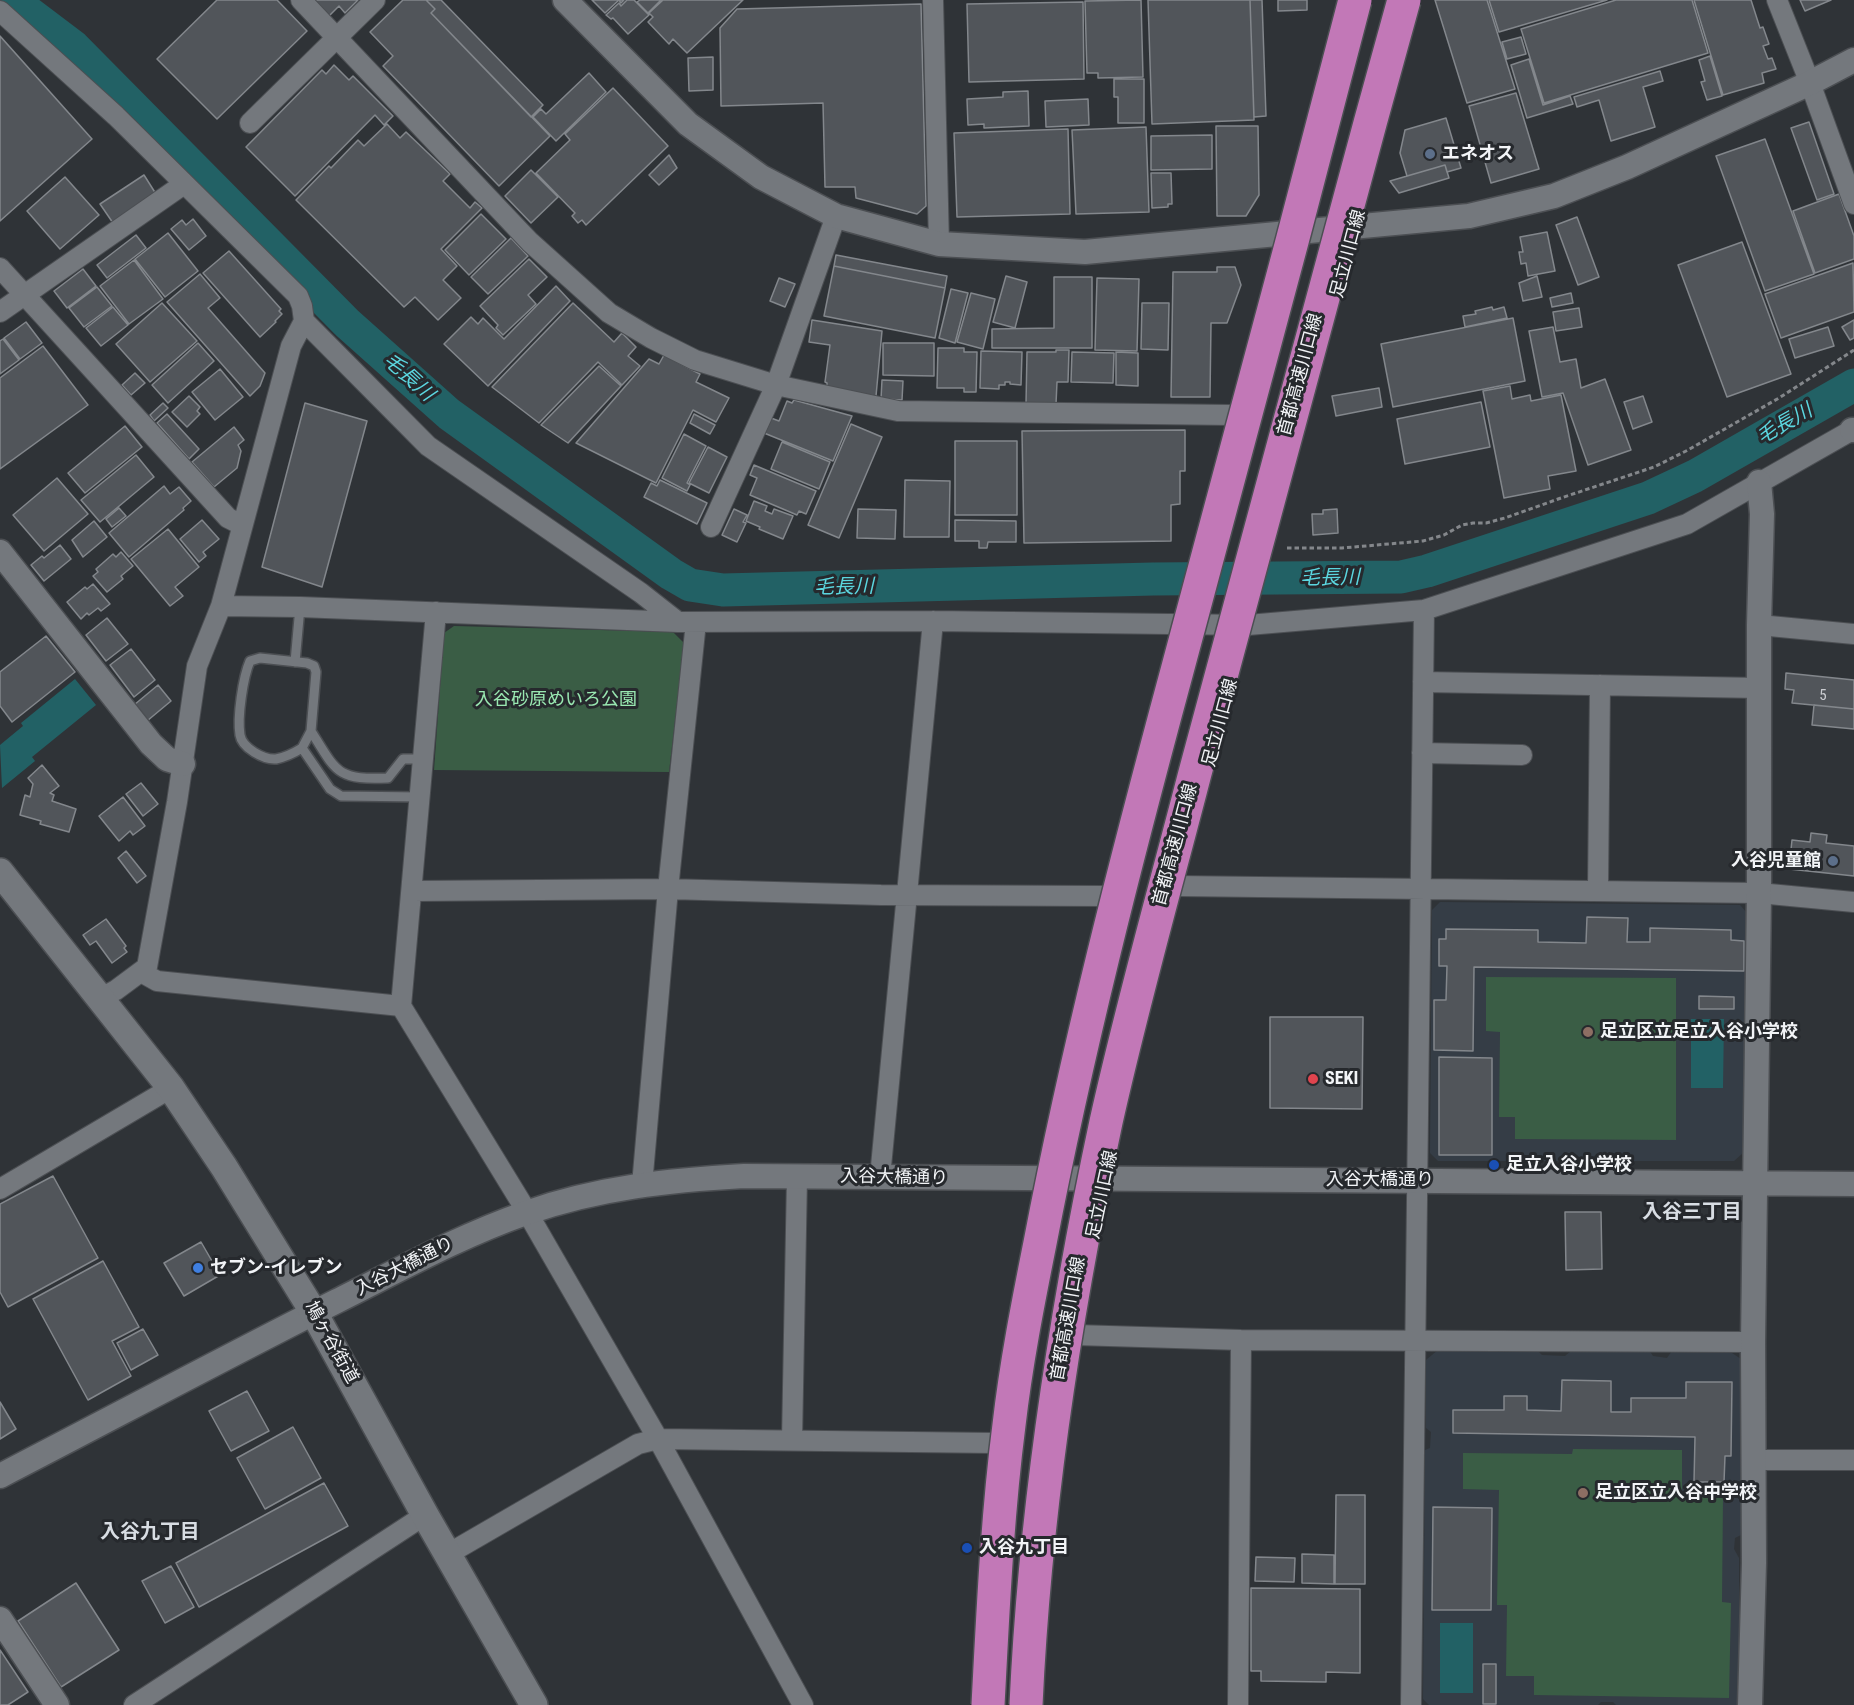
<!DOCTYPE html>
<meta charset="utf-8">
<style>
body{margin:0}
canvas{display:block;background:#2f3337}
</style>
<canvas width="1854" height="1705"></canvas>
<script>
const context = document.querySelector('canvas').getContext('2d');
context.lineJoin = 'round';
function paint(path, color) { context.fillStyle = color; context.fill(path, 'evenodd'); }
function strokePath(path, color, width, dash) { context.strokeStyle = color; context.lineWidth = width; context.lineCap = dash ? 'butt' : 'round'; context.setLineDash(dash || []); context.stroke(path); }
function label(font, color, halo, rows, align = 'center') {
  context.font = font + ' "Roboto Condensed","Noto Sans JP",sans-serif'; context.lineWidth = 6; context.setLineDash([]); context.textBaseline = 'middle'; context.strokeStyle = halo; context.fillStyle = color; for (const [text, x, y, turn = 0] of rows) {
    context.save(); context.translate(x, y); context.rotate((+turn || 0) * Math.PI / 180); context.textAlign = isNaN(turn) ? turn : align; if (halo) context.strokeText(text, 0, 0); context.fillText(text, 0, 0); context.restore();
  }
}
paint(new Path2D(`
 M1440 902 1740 905 1747 913 1744 1152 1734 1161H1438L1430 1153 1432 910Z
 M1438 1350H1537L1542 1355 1565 1356 1571 1351 1649 1350 1653 1356 1667 1358 1672 1351H1729L1741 1359V1535L1735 1538 1734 1549 1739 1558V1702L1736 1705H1616L1613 1702H1601L1598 1705H1429L1423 1699 1425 1450 1430 1448 1431 1432 1426 1428V1360Z`), '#353d46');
paint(new Path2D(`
 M454 626 673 632 684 643 669 772 434 770 444 633Z
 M1486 977 1676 978V1140L1515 1139V1117H1499L1500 1032 1486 1031Z
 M1573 1449 1682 1450V1496L1723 1497 1722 1602 1731 1603 1729 1698 1534 1695V1676H1506L1507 1605H1497L1499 1490 1463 1489V1453L1572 1454Z`), '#3a5d45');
paint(new Path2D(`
 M75 679 96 705 32 757 35 761 2 788 0 745 23 726 21 723Z
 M1691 1019H1724L1723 1088H1691Z
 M1440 1623H1473V1693H1440Z`), '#226165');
strokePath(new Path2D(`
 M12 0 74 47 347 323 449 414 671 574 690 585 723 590 1153 579 1401 577 1427 571 1648 498 1695 476 1854 385`), '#226165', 33);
const building = new Path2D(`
 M217 0H277L307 31 217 119 157 59Z
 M313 0H358L345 13 339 6 329 16Z
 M403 0H426L435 9 431 13 550 136 499 186 383 66 393 56 370 32Z
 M426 0H441L543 105 531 117 431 13 435 9Z
 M592 0H624L621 3 619 0 605 13Z
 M627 0H634L649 15 628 34 613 18 611 19 606 15 619 3 621 6Z
 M640 0H661L648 13 637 2Z
 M663 0H743L687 53 673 39 669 44 648 22 653 17 649 13Z
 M1141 0 1143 77 1098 78V73H1087L1085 1Z
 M1148 0H1250L1254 120 1152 124Z
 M1250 0H1262L1266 116 1254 117Z
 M1278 0H1307V10L1278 11Z
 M1435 0H1487L1515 89 1467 103Z
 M1489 0H1607L1499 32Z
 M1616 0H1692L1708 53 1544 103 1521 29Z
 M1694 0H1751L1760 28 1763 27 1769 44 1763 46 1768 59 1772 58 1776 69 1762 73 1764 83 1723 95Z
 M1800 0H1831L1805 11Z
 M1083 2 1084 79 969 82 967 4Z
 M921 4 926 206 917 214 856 198 855 187H825L823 103 721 106 720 28 737 9Z
 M0 36 92 139 0 221Z
 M1521 37 1526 54 1507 59 1502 42Z
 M1710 56 1722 96 1707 100 1701 82 1705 81 1699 60Z
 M713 57V90L689 91 688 58Z
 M1529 59 1543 105 1570 96 1573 104 1527 118 1511 65Z
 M334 65 349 80 353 76 393 116 384 125 375 115 295 196 246 147 322 70 326 74Z
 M1660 71 1663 81 1643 87 1655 127 1611 141 1599 100 1577 107 1574 97Z
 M589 73 606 92 556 141 533 117 541 109 546 114Z
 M1114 79H1144V123H1118V97H1114Z
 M613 88 668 146 586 225 582 220 578 223 572 216 575 213 536 173 570 140 565 134Z
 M1028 91 1029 126 984 128V124L968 125 967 99 1003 97V92Z
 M1516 93 1539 169 1491 183 1469 106Z
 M1088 99 1089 125 1046 127 1045 101Z
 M1446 118 1461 168 1447 172 1445 165 1407 176 1400 153 1405 130Z
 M1809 122 1834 194 1817 200 1791 128Z
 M387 124 400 138 406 132 450 174 443 181 470 208 475 202 482 208 441 249 457 266 443 280 461 298 438 320 415 297 404 307 296 200 329 166 331 168 358 140 364 146Z
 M1216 126H1258L1259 195 1246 216H1217Z
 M1146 127 1149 212 1076 214 1072 130Z
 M1068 129 1070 214 957 217 954 133Z
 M1212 135V169L1151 170V136Z
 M1765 139 1814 274 1765 291 1716 156Z
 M669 155 677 168 659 185 649 175Z
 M1445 165 1449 178 1399 193 1390 181Z
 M531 170 558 197 531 223 505 196Z
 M1151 173H1171L1172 204H1168V207L1152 208Z
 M144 175 156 194 113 223 100 204Z
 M65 177 99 215 60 249 27 211Z
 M1839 194 1854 236V259L1815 273 1793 211Z
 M481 214 506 239 469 275 445 250Z
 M1577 217 1599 277 1578 285 1556 225Z
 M193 219 206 236 189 250 171 229 182 220 186 225Z
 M1547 232 1555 271 1528 276 1526 263 1521 264 1519 252H1523L1520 237Z
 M168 233 198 271 165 297 135 259Z
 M136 235 146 248 107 278 97 265Z
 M511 238 528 256 488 294 471 277Z
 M1742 242 1791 374 1727 397 1678 265Z
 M229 251 281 309 279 311 282 314 275 321 276 322 260 337 203 273Z
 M836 255 947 276 945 288 834 266Z
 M529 259 547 277 528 295 536 304 503 335 496 328 498 325 480 306Z
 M134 260 163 299 129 324 100 286Z
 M1853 263 1854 312 1781 338 1765 294Z
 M834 266 945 288 935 338 824 316Z
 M1217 267H1235L1241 285 1227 323H1211L1210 397H1171L1173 272H1217Z
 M83 269 96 286 67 308 54 291Z
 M200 274 220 298 208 308 265 373 260 386 250 396 167 302Z
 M1006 276 1027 282 1015 328 993 322Z
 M1537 276 1542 297 1523 301 1519 283Z
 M1054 277H1092V348H992V329L1054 328Z
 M779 278 795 284 785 307 770 301Z
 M1097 278 1139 279 1137 351 1095 350Z
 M556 286 570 301 488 386 444 344 471 317 478 324 483 318 504 339Z
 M97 287 112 306 84 327 69 308Z
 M951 289 968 293 955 343 939 338Z
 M971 293 995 299 983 349 957 342Z
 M1571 293 1573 303 1552 307 1550 298Z
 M162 303 197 341 150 382 116 344Z
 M573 303 614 342 622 333 636 347 628 356 640 366 622 385 598 362 539 423 492 387Z
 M1142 303H1169L1168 350 1141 349Z
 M113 307 128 325 101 346 86 328Z
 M1492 307 1493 310 1504 307 1507 318 1465 327 1463 316 1476 314 1475 311Z
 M1579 308 1582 327 1556 331 1553 312Z
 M1513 318 1525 381 1393 407 1381 344Z
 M812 320 882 331 876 396 848 393 827 388V383L825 382 830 345 809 342Z
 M1854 320V338L1850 340 1842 327Z
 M26 322 42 343 20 359 4 338Z
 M1553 327 1560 362 1576 359 1581 388 1605 379 1631 450 1588 465 1563 393 1542 397 1529 331Z
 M1828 327 1834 346 1795 358 1789 339Z
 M3 339 19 360 0 374V341Z
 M198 343 214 361 168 403 152 385Z
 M883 343H934V376L883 375Z
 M43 346 88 405 0 469V378Z
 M938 348H964V352H977L976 392H964V388H937Z
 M1056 350H1069L1068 382H1057L1056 404H1026L1027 352H1056Z
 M981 351 1022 352 1021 385 1010 384V382H1005V385H999V389L980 388Z
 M1072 352 1114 353 1113 383 1071 382Z
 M1116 352 1138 353V386L1116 385Z
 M664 355 700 374 696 382 729 398 716 422 693 410 656 483 576 443 649 359 659 364Z
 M599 366 621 386 568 443 541 425Z
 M220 369 243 397 215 420 192 392Z
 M135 373 145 383 131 395 122 385Z
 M882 380 903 381 902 400 881 399Z
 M1510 386 1512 399 1530 395 1531 401 1561 395 1576 471 1548 476 1550 489 1504 498 1483 391Z
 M1379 388 1382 407 1336 416 1332 396Z
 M189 396 200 407 197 411 200 414 187 427 172 412Z
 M1643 396 1652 422 1633 429 1624 402Z
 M794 400 852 416 833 461 764 433 771 418 779 421 787 401 792 403Z
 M1481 402 1490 447 1405 464 1397 419Z
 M163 403 168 408 154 421 150 415Z
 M305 403 367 421 322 587 262 567Z
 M167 414 199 449 189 459 157 423Z
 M694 414 715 425 710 434 690 423Z
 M851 424 882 437 839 538 808 525Z
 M125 426 142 447 85 493 68 473Z
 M234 427 244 440 238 445 241 451 237 468 214 487 192 462Z
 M1185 430V471H1180V504L1171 505V541L1024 543 1022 431Z
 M684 434 706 446 687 483 690 485 687 491 662 478Z
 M955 441H1017V515H955Z
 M782 442 830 462 819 489 771 469Z
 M708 447 727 457 709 493 689 483Z
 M136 455 154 477 100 522 81 500Z
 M754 465 816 491 806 514 799 511 797 515 750 495 757 478 750 475Z
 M57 478 88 514 44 551 13 515Z
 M660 480 707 503 697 524 644 497 651 483 657 486Z
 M905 480 950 481 949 537H904Z
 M164 486 170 494 179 487 191 501 183 508 184 510 129 557 109 533Z
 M754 501 767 506 765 511 772 514 774 509 793 516 783 539 759 529 760 527 746 521Z
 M119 508 126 516 112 527 106 519Z
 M734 509 747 515 743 522 746 523 737 542 722 535Z
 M858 509 896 510 895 539 857 538Z
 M1337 509 1338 533 1313 535 1312 514H1323V510Z
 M202 520 219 539 203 552 206 556 199 562 180 539Z
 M955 520 1016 521V542H988L987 548H979V541H955Z
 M94 521 107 537 83 557 72 540Z
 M168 529 199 567 175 587 183 596 170 606 131 559Z
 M60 545 71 559 44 581 31 565 42 556 44 558Z
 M121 552 133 566 121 576 123 579 107 592 93 576 98 572 96 569 113 554 116 557Z
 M93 584 110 604 101 611 98 608 89 615 87 613 81 619 67 602 85 587 87 589Z
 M107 618 128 644 106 661 86 635Z
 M46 636 75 672 12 722 0 706V672Z
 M131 649 155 680 134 697 110 665Z
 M1786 673 1854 680V709L1792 703 1794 690 1785 689Z
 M158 685 171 701 147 721 134 705Z
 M1814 705 1854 709V729L1812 725Z
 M42 765 59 786 50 793 54 795 52 801 76 809 69 832 40 824 41 821 20 815 25 795 30 797 32 788 33 784 28 778Z
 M141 783 158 804 143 816 126 794Z
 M123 797 145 826 133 835 130 831 119 841 99 816Z
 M1811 833 1827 835 1826 843 1854 846V876L1789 869 1792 840 1810 842Z
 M126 851 146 876 137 883 118 858Z
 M1587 917 1628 918 1627 942H1650V928L1731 930V940L1744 941V971L1474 967 1473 1051 1434 1050V1000H1446L1447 966H1439V939H1446V929L1538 930V942L1586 943Z
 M106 919 126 946 124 948 127 952 112 963 96 941 90 945 83 935Z
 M1699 996 1734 997V1009H1699Z
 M1270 1017H1363L1362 1109 1270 1108Z
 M1439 1057 1492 1058V1155H1439Z
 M53 1176 98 1258 8 1307 0 1292V1204Z
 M1565 1212H1601L1602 1269 1566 1270Z
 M201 1242 220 1275 184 1296 164 1263Z
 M103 1261 139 1327 112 1341 131 1376 88 1400 33 1299Z
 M143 1329 158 1355 131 1370 117 1343Z
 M1562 1380 1611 1381V1412H1631V1398H1686V1382H1732L1731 1456H1725L1724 1482H1694L1695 1437 1453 1433V1410H1504V1396H1527V1410L1561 1411Z
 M247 1391 269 1431 231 1451 209 1411Z
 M0 1402 16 1429 0 1439Z
 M293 1427 321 1478 265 1509 237 1458Z
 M324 1483 348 1526 199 1607 176 1563Z
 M1336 1495H1365V1584H1335Z
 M1433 1507 1492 1508 1491 1610H1432Z
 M1302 1554 1334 1555V1584L1302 1583Z
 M1256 1557 1295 1558 1294 1582 1255 1581Z
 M171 1566 194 1607 165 1623 142 1581Z
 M76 1583 119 1650 61 1687 18 1621Z
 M1251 1588 1360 1589V1673L1326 1672V1682L1261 1681V1671H1251Z
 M0 1650 28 1692 8 1705H0Z
 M1483 1664H1496V1704H1483Z`);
paint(building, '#51555a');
strokePath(building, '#83878c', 1.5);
const service = new Path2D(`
 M295 662 300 607
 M311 731C337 773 337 780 388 778L403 759H423
 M302 748 311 731 316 672 314 666 307 663 260 658 250 661C243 677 237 717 240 735 242 748 264 760 276 759 286 757 294 753 302 748L330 789 341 796 420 797`);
const minor = new Path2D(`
 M301 0 530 242 609 313 651 338 695 360 776 385 898 411 1232 415
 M933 0 939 244
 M1777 0 1810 83 1854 204
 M0 11 116 116 298 296 302 306 304 321 428 446 641 593 678 622
 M250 123 375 0
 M0 268 228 518 242 525
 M0 312 184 184
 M711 527 776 385 836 216
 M221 606 300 607 678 622 933 621 1248 625 1424 610 1687 524 1854 429
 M436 612 401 1006 527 1212 658 1439 803 1705
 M1759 625 1854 634
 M1423 682 1759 688
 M1422 753 1522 755
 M1177 886 1759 893 1854 902
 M1598 890 1600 685
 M412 891 668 889 881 895 1104 896
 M141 972 157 981 401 1006
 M101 998 116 990 147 967 177 802 197 666 221 606 291 346 304 321
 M880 1177 933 621
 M642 1185 668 889 696 622
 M0 1189 171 1088
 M1076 1335 1241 1340 1753 1342
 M792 1440 797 1177
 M1753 1460H1854
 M448 1554 638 1444 658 1439 995 1443
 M134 1705 425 1515
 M1238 1705 1241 1340
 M1411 1705 1424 610`);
const tertiary = new Path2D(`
 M565 0 688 124 761 177 836 216 939 244 1085 252 1469 216 1554 196 1627 167 1810 83 1854 60
 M1852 430H1854
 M0 552 151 744 167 759 183 764
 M0 1476C112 1418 224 1358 337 1301 399 1270 460 1236 526 1213 596 1188 670 1180 744 1176L1854 1184
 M0 1619 57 1705
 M1750 1705 1754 1563 1753 1342 1759 893V625L1762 514 1759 482`);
const secondary = new Path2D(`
 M0 872 171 1088 224 1167 314 1313 425 1515 534 1705`);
strokePath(service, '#4c4f53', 12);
strokePath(minor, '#4c4f53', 22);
strokePath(tertiary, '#4c4f53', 27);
strokePath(secondary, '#4c4f53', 30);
strokePath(new Path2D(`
 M1287 548H1342L1423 541 1444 535 1462 525 1473 523H1486L1505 518 1561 498 1654 467 1688 450 1779 398 1854 350`), '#84878b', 3, [4.5, 3]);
strokePath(service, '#74787d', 9);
strokePath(minor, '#74787d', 20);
strokePath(tertiary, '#74787d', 24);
strokePath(secondary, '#74787d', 27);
const motorwayBridge = new Path2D(`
 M988 1705C993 1612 997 1518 1009 1425 1016 1364 1028 1303 1040 1243 1077 1050 1126 860 1177 671 1238 448 1297 224 1355 0
 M1026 1705C1035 1509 1065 1314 1106 1122 1132 1005 1165 889 1195 773 1263 514 1333 257 1404 0`);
strokePath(motorwayBridge, '#4c4f53', 36, []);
strokePath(motorwayBridge, '#c278b7', 33);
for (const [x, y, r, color] of [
 [1430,154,6,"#5c6f8a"],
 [1833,861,6,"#5c6f8a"],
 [1588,1032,6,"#8d6e63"],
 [1313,1079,6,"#e0444e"],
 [1494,1165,6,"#1a4fb4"],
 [198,1268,6,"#3f7fe0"],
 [1583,1493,6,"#8d6e63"],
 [967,1548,6,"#1a4fb4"]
]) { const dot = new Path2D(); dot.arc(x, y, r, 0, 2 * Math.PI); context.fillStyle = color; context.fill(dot); strokePath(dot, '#26292d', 2); }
label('15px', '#caccd0', null, [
 ["5",1823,696]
]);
label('bold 18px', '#f2f4f7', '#26292d', [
 ["エネオス",1442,154],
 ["入谷児童館",1821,861,"right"],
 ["足立区立足立入谷小学校",1600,1032],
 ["SEKI",1325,1079],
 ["足立入谷小学校",1506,1165],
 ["セブン-イレブン",210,1268],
 ["足立区立入谷中学校",1595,1493],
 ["入谷九丁目",979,1548]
], 'left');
label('18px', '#f2f4f7', '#26292d', [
 ["足立川口線",1349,254,-75],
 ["首都高速川口線",1301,375,-75],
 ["足立川口線",1221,723,-75],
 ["首都高速川口線",1176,845,-75],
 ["入谷大橋通り",894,1178,1],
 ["入谷大橋通り",1380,1180],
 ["足立川口線",1103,1195,-78],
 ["入谷大橋通り",405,1267,-27],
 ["首都高速川口線",1069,1319,-80],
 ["鳩ヶ谷街道",331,1343,61]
]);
label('18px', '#99e8b1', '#26292d', [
 ["入谷砂原めいろ公園",556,700]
]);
label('italic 20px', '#5bd6df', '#26292d', [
 ["毛長川",408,378,42],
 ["毛長川",1785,425,-30],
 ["毛長川",1330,579,-1],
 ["毛長川",844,588,-1]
]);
label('bold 20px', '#d8dde3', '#26292d', [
 ["入谷三丁目",1692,1213],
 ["入谷九丁目",150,1533]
]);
</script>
